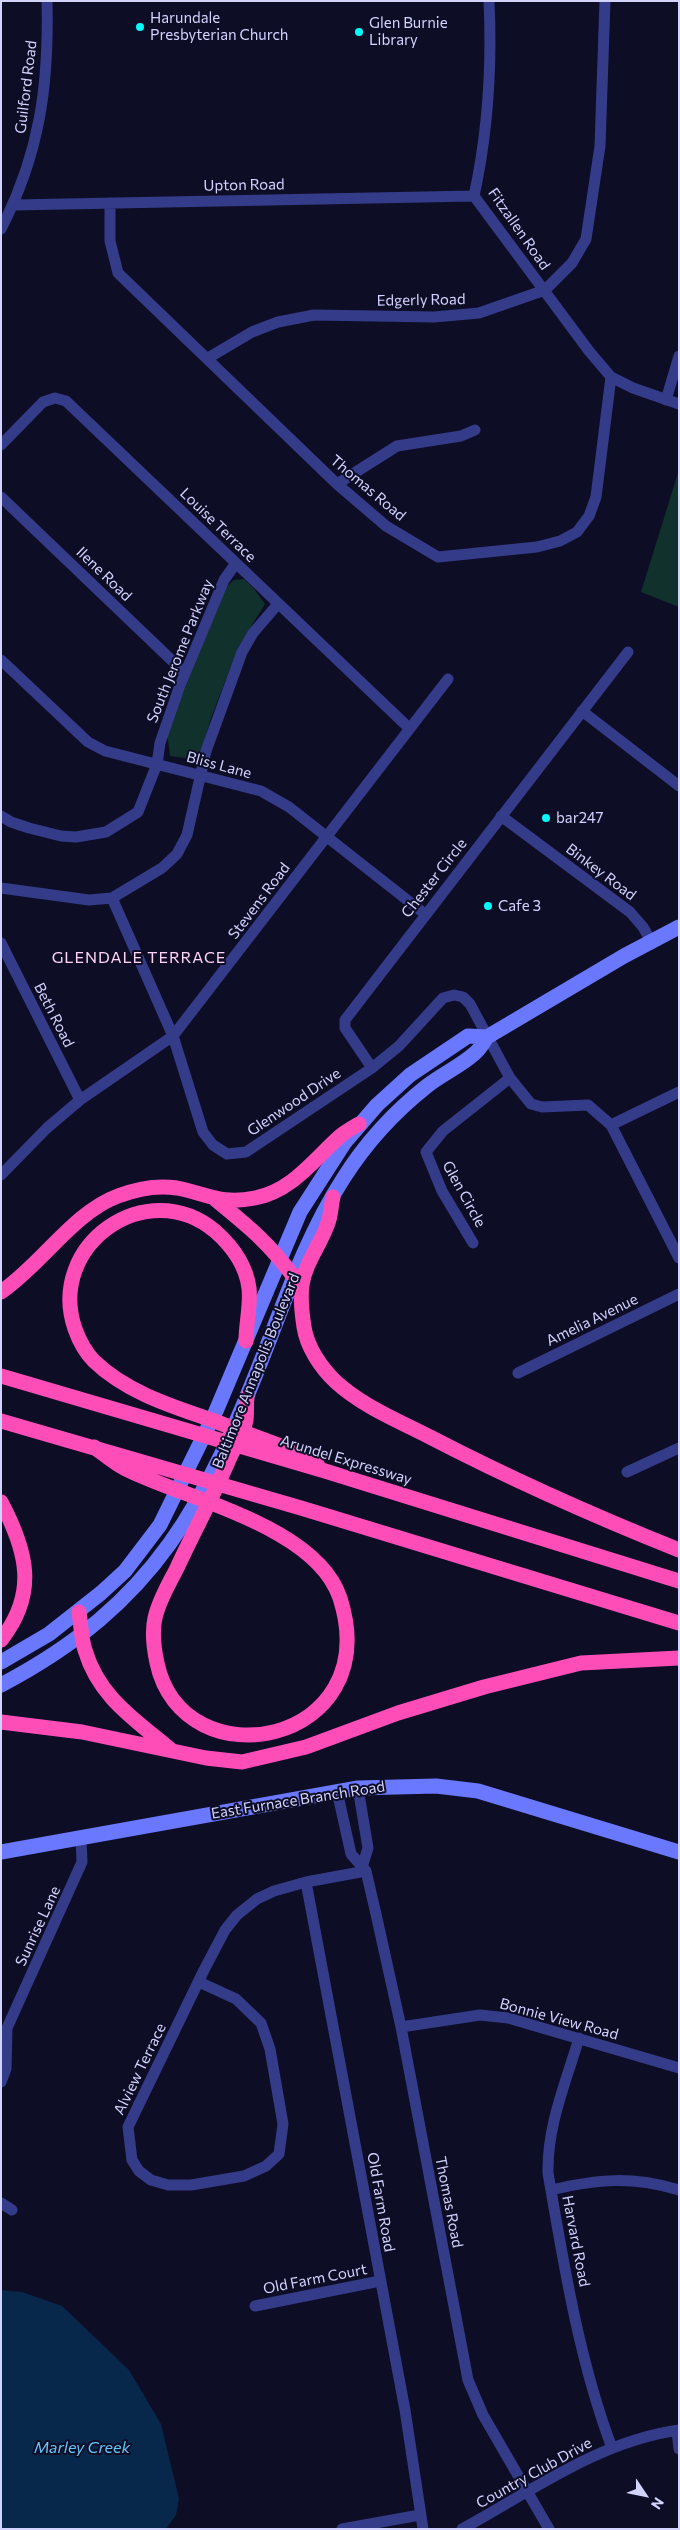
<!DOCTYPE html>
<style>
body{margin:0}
#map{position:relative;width:680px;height:2530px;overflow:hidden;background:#0e0d26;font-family:Commissioner,sans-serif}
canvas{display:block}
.frame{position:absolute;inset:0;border:2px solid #d2d3ff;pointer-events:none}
.north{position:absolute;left:620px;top:2470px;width:50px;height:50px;-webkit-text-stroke:4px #0e0d26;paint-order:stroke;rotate:124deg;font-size:14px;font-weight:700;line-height:20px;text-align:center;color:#d2d3ff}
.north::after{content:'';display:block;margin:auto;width:18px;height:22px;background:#d2d3ff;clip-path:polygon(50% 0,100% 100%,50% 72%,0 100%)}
</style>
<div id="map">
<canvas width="680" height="2530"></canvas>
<div class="frame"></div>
<div class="north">N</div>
</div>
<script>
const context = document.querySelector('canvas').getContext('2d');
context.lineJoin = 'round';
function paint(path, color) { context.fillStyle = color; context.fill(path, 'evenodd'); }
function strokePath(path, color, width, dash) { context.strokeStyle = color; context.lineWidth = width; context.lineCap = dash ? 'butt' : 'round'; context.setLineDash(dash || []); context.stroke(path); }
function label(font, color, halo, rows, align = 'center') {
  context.font = font + ' Commissioner,sans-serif'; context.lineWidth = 4; context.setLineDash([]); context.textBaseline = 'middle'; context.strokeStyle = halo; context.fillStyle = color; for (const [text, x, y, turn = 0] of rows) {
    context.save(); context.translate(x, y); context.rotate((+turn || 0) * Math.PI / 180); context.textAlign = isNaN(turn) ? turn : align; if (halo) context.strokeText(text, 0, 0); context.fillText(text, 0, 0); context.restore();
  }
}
paint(new Path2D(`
 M678 473H679V607L641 592Z
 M244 579 255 590 265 604 239 646 211 718 199 760 170 756 167 732 226 587 234 580Z`), '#10312c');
paint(new Path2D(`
 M1 2290 22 2292 62 2306 129 2370 161 2424 179 2499 176 2515 166 2529H1Z`), '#08284b');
strokePath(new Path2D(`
 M489 1C492 66 488 132 474 196L589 351 611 377 633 388 679 404
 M110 203V241L118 273 337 484 386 526 438 557 537 547 560 541 577 532 589 516 596 497 611 377
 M14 205 474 196
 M1 229C40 153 49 85 47 1
 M208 358 252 332 278 322 314 315 434 317 479 313 545 290 572 263 586 239 600 146 605 1
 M666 400 679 356
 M1 445 43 402 55 398 66 401 409 728
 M337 484 397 446 461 436 475 430
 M1 497 185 673
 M1 660 88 742 105 751 261 791 289 807 425 914
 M582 711 679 786
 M1 816 11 822 29 828 61 836 76 837 106 832 138 812 157 764 160 743 179 688 224 580 236 563
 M501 816 630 912 643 927 651 941
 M1 888 89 900 112 898 162 868 177 854 187 835 206 751 242 652 253 633 278 604
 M112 898 173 1036 203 1132 213 1145 227 1154 246 1152 372 1068 399 1046 443 998 454 995 463 997 470 1004 510 1078 531 1104 542 1107 588 1105 611 1125 679 1258
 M1 943 80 1100
 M372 1068 345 1028V1020L628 652
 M611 1125 679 1092
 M1 1175 47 1128 80 1100 173 1036 448 679
 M473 1243 442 1191 426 1152 443 1131 510 1078
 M518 1373 679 1294
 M627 1472 679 1448
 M358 1788 368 1848 363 1864
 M337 1791 351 1854 366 1871 376 1914 401 2027 468 2380 483 2415 549 2529
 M306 1882 405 2410 423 2529
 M199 1982 236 1999 261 2023 270 2049 283 2124 279 2154 266 2166 244 2176 191 2185H168L151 2180 139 2171 132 2160 128 2127 204 1970 225 1930 237 1915 257 1899 274 1891 306 1882 366 1871
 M401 2027 480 2015 508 2018 679 2068
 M579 2038C566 2082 547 2126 548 2173 564 2266 579 2360 612 2448
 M1 2082 6 2069 7 2028 82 1862 81 1838
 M551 2190C598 2179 632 2176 679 2190
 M1 2203 12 2210
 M255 2306 380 2281
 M677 2431 679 2449
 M342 2529 420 2515
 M462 2529C532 2491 599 2441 679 2430`), '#343b89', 11);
strokePath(new Path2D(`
 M1 1662 49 1634 101 1593 125 1571 160 1525 216 1411 300 1212 345 1142 377 1105 410 1075 468 1036 487 1037
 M1 1685C157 1603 206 1503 267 1346 289 1289 310 1230 343 1179 365 1144 394 1112 427 1086 442 1074 461 1066 475 1053 480 1049 484 1042 487 1037L624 956 679 927
 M1 1852 358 1788 436 1786 478 1791 679 1852`), '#6978ff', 15);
strokePath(new Path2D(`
 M333 1197C331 1205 331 1215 328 1223 321 1244 305 1263 302 1285 300 1299 302 1314 304 1327 307 1347 321 1368 336 1382 362 1406 399 1421 430 1437 511 1479 594 1516 679 1550
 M216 1200C249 1227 268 1242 294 1277
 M1 1292C41 1265 74 1212 118 1196 136 1189 158 1185 177 1188 208 1194 221 1205 255 1198 291 1191 312 1162 337 1139 343 1133 352 1128 359 1124
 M246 1341C246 1323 251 1305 249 1288 246 1265 232 1246 215 1231 147 1174 46 1245 75 1329 79 1340 85 1352 94 1361 126 1392 171 1406 212 1420 245 1433 278 1445 311 1457L317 1463
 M1 1376 325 1471 679 1581
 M1 1421 301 1508 679 1623
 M94 1447C104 1454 113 1462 124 1468 184 1499 316 1525 340 1598 387 1746 183 1784 157 1663 154 1649 152 1631 155 1618 159 1600 169 1584 177 1568 194 1531 214 1495 230 1457 235 1446 244 1432 246 1420 247 1413 246 1404 247 1397
 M1 1502C27 1551 38 1593 1 1640
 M79 1612C81 1624 81 1638 85 1650 99 1698 136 1720 171 1750
 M1 1722 82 1732 206 1758 242 1762 306 1747 398 1713 484 1687 581 1663 679 1658`), '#ff4db8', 15);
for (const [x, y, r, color] of [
 [140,27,5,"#00fdf9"],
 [359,32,5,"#00fdf9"],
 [546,818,5,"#00fdf9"],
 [488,906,5,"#00fdf9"]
]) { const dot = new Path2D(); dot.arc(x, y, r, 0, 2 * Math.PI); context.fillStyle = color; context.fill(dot); strokePath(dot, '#0e0d26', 2); }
label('15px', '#d2d3ff', '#0e0d26', [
 ["Harundale",150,18],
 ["Presbyterian Church",150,35],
 ["Glen Burnie",369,23],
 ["Library",369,40],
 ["bar247",556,818],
 ["Cafe 3",498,906]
], 'left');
label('15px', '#d2d3ff', '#0e0d26', [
 ["Guilford Road",26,87,-83],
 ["Upton Road",244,185,-1],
 ["Fitzallen Road",519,229,55],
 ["Edgerly Road",421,300,-1],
 ["Thomas Road",368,488,40],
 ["Louise Terrace",218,525,44],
 ["Ilene Road",104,574,44],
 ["South Jerome Parkway",180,651,-68],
 ["Bliss Lane",219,765,15],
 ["Binkey Road",601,872,37],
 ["Chester Circle",434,878,-52],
 ["Stevens Road",259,901,-53],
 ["Beth Road",54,1015,63],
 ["Glenwood Drive",294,1102,-34],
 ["Glen Circle",464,1194,61],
 ["Amelia Avenue",592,1320,-26],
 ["Baltimore Annapolis Boulevard",256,1371,-68],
 ["Arundel Expressway",346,1460,17],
 ["East Furnace Branch Road",298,1800,-9],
 ["Sunrise Lane",38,1926,-65],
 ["Bonnie View Road",559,2019,15],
 ["Alview Terrace",140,2069,-64],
 ["Old Farm Road",381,2202,80],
 ["Thomas Road",449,2202,79],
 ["Harvard Road",576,2241,79],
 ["Old Farm Court",315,2279,-11],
 ["Country Club Drive",534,2473,-29]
]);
context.letterSpacing = '1px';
label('16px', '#ffd4f5', '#0e0d26', [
 ["GLENDALE TERRACE",139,958]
]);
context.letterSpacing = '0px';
label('italic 16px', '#60c8ff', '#0e0d26', [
 ["Marley Creek",82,2448]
]);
</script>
